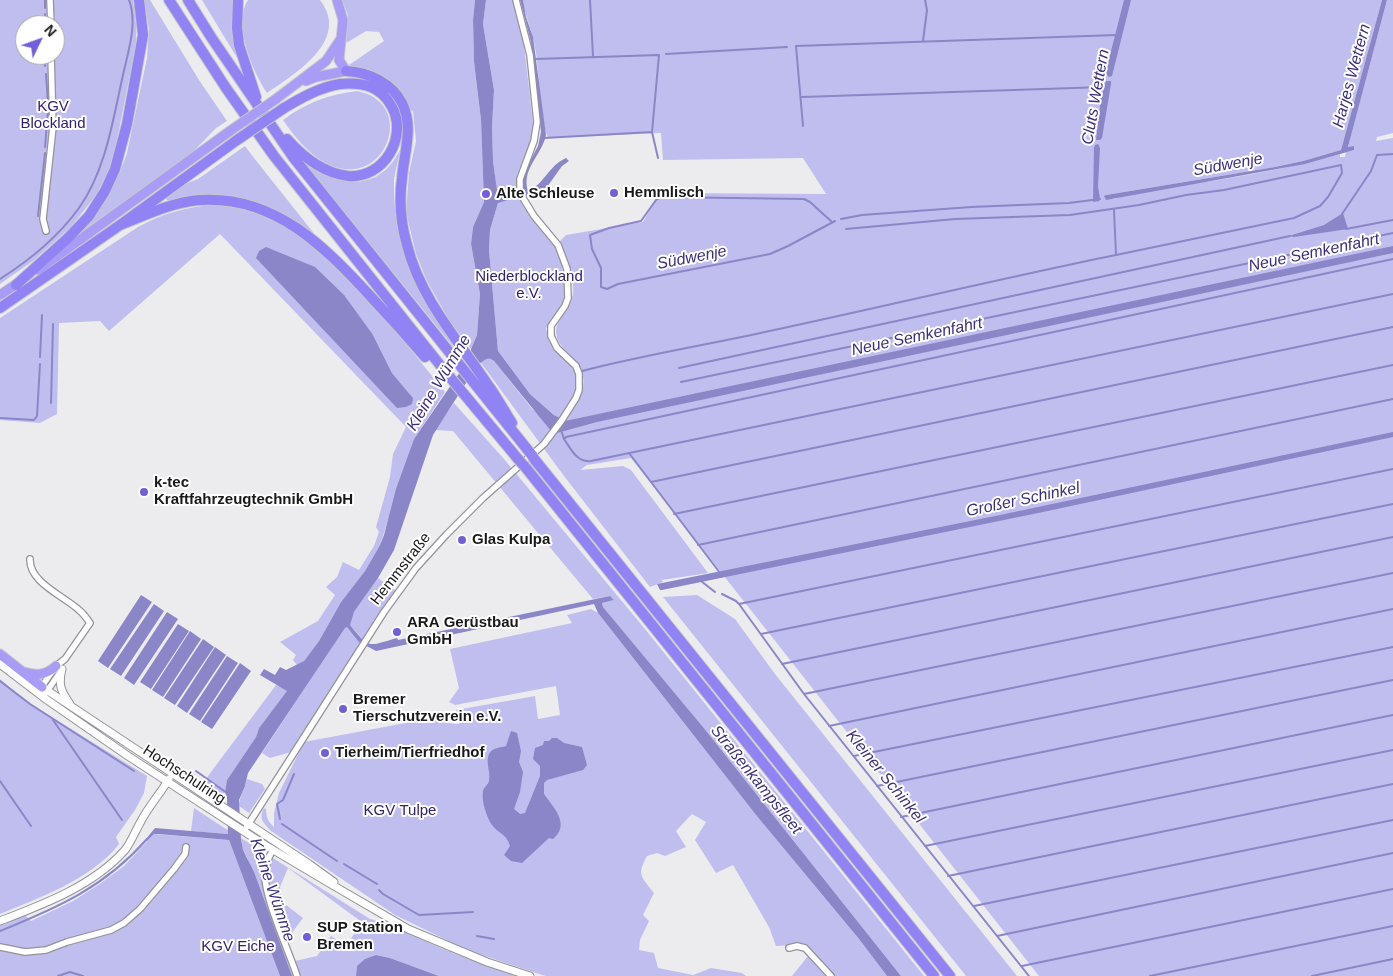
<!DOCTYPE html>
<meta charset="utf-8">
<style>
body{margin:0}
#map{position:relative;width:1393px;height:976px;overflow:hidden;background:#ececef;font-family:Arial,sans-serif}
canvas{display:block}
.north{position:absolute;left:15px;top:15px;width:50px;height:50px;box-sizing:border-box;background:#fff;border:1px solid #a3a3a3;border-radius:50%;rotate:48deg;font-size:14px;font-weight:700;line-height:20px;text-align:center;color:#19191a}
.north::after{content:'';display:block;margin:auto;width:18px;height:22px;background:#735dd8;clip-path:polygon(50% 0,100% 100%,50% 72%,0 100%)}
</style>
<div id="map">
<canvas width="1393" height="976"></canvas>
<div class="north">N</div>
</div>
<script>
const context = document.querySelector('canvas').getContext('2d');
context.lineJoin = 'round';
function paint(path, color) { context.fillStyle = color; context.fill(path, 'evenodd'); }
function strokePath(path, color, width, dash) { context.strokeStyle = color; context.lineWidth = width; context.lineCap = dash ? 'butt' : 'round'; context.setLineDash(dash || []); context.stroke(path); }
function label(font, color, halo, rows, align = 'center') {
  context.font = font + ' Arial,sans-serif'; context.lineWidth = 4; context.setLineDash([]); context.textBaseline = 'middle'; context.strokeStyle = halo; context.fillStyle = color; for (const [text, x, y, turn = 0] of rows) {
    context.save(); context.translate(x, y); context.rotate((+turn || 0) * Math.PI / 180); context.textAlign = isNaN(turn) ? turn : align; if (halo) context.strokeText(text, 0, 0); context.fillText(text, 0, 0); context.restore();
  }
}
paint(new Path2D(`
 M0 0H133L136 23V42L133 59 118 135 113 158 106 176 96 195 71 227 33 261 0 284ZM25 25H55V55H25Z
 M144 0H150L199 80 227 121 216 128 191 154 71 241 107 196 120 172 127 153 147 58 149 29Z
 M202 0H235L242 66Z
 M248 0H320C351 40 295 74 267 93 253 72 232 24 248 0Z
 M342 0H475L473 20 474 62 481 120 484 202 473 227 471 244 480 294 477 335 471 349 449 320 427 281 416 254 406 212 409 173 416 141 413 111 409 110 402 95 359 69 349 65 384 41 379 32 366 31 348 42 344 41 348 15Z
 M486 0H514L524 45 533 124 531 141 517 175V189L520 196 553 242 562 264 566 296 561 308 551 319 546 329C548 334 548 340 551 344 554 351 561 356 567 361 587 382 573 400 559 419L530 394 498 351 489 250 490 230 498 203 493 161 492 127 494 90 483 24Z
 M523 0H1382L1341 150 1303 161 1275 167 1106 195 1114 199C1144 188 1180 185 1212 181 1255 174 1298 166 1340 154V157H1345L1346 152 1354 150V147L1348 148 1352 131 1387 0H1393V133L1377 137 1376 141 1393 138V976H1039L631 458 587 465 580 470 623 466 631 470 708 573 662 580 659 576 663 582 650 587 564 476 481 363 485 358H491L494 361 533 410 565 422C583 394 595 377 566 351 561 346 556 340 556 331 556 323 564 315 568 308 581 287 567 261 559 242L566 235 643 222 659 193 826 194 803 158 663 160 661 133 548 138C537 106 541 70 533 38 530 25 524 13 523 0Z
 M357 91C434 106 363 240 283 120 305 103 330 94 357 91Z
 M245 146 254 158 320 241 257 203 236 197 203 196 170 203 165 198 180 186 198 179Z
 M400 150C399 160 395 170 394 180 392 245 418 297 457 347L455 349 306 165C342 186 378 193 400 150Z
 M212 205C232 207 250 209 268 216 297 229 321 253 343 274 380 311 413 352 445 392L414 439 380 545 365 571 341 602 319 641 304 661 297 665 293 660 296 655 280 642 318 621 335 595 326 587 337 577 343 562 359 570 374 546 379 532 376 527 390 477 393 454 406 427 220 234 109 331 100 321 59 323 57 414 40 423 0 420V318L138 227C162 214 185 207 212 205ZM259 251 373 335 392 373 413 398Z
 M454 403 504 459 645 629 924 976H901L703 727 603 607 602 603 614 600 610 596 593 599 453 431 435 430Z
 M378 578 396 591 363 640 349 624 354 612Z
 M697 595 735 619 775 674 1017 976H966L663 597Z
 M591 609 598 613 756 815 859 939 887 976H792L808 956 804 950 795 949 793 945 776 946 769 927 733 865 716 873 695 840 706 822 692 814 676 831 686 847 665 856 657 853 647 856C636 876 642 877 654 893L643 915 649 921 640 940 639 950 654 953 658 968 693 975 711 968 742 973 746 976H546L536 973 467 950 395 915 271 831C264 823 258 819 264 808L266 809C266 816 268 822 274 827V813L279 793 304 742 427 719C438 719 447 724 459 724L456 710 535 696 538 719 560 715 556 686 455 705 449 702 459 688 450 649 572 623 567 615Z
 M345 627H347L361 643 291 752 270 758 262 753Z
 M0 679 29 703 147 776 144 793 135 810 116 837 119 844C92 879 39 898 0 914Z
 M276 685 283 687 288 690 259 728 256 737 227 780 225 792 222 795 202 784Z
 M247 779 262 784 265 789 249 813 239 806C239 797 245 788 247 779Z
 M194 808 229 831 228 834 191 831Z
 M154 834 229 840 280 976H0V950L18 954V949L0 945V926L25 915 31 921 73 901 101 883 124 866Z
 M241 838 370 919C388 922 403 932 420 939 452 953 484 966 517 976H439L390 958 376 955 357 966 356 976H292L247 857 243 850ZM288 868 359 920 358 928 346 946 331 936 317 956 295 961 287 939 303 918 281 901 280 887Z`), '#c0beee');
paint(new Path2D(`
 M475 0H486L483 24 494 90 492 127 493 161 498 198 524 192 523 183 525 171 538 146 541 132 531 42 520 0H523L526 17 533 37 546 135C542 155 521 169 528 191 543 186 548 166 566 158L569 161 562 166 547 187 535 194 526 196 524 195 498 203 490 230 489 250 498 351 530 394 554 415 565 421 1393 246V253L597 422 557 433 551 431 494 361C486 355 485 362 478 364L433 435 394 550 378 578 354 612 350 625C370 650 368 646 397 638L398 640 610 596 614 600 602 603 603 607 703 727 901 976H887L859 939 756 815 598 613 594 604 376 651 359 642 347 627 345 628 248 773 245 786 239 800 241 839 243 850 254 872 292 976H280L229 840 158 834H154L147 841 146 839 155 828 228 834 227 798 225 792 227 780 256 737 259 728 287 691 260 675 264 669 275 675 280 667 286 670 304 661 319 641 341 602 365 571 380 545 384 535 396 489 414 439 471 356V349L477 335 480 294 471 244 473 227 484 202 481 120 474 62 473 20Z
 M1124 0H1131L1112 76 1109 77 1106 74 1108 63Z
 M1382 0H1387L1348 147 1354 146V150L1305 164 1106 200 1104 196 1106 195 1275 167 1303 161 1341 150Z
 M1106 81H1111V84L1102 138 1100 140H1096L1101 98Z
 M1098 144 1100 148 1098 186 1100 199 1099 201 1093 202 1094 148 1095 145Z
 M1343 213 1348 229 1294 237 1289 236 1324 225Z
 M266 247 315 267 344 295 373 335 392 373 413 398 412 404 406 407 397 408 256 258 259 251Z
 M1393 432V437L1043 512 662 590H660L657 584 1000 515Z
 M141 595 152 602 108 668 98 661Z
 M154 604 164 611 121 676 110 669Z
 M167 612 178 619 134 685 124 678Z
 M178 624 189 631 151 689 140 682Z
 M190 631 201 639 163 697 152 690Z
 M203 639 214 647 175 705 164 698Z
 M215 647 226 655 187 713 177 706Z
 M227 656 238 663 200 721 189 714Z
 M240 663 251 671 212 729 201 722Z
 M511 731 517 733 521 751 519 762 523 772 520 792 514 809 520 814 525 813 540 776V766L533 759 535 748 543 745 544 741H549L552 738H557L564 743 582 747 587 765 583 770 547 780 544 783V794C553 807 571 824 553 839L549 838 522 863 511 861 504 855 510 846C507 834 499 834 492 825 487 818 481 801 483 791 484 787 488 785 489 781 491 772 485 762 489 754 493 747 500 748 506 746Z
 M376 955 390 958 439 976H356L357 966 365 959Z`), '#8b86c7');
strokePath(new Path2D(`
 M590 0 593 56
 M45 8V0
 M45 14V25
 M923 41 927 10 925 0
 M666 54 787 47
 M45 55V66
 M536 59 659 55 652 132 658 158
 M46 74 48 104
 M802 97 1104 87
 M803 126 796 46 1117 35
 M544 138 652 132
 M45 147 48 111
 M1342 214 1371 171 1377 155 1393 154
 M38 216 45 153
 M841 219 862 215 971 207 1069 203 1100 199
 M832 222 810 202 804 199 661 197 656 200 641 221 609 228 590 235 592 249 601 268V287L607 289 618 284 770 254 788 246 835 221
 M846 229 955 219 1070 215 1139 205 1186 195 1224 190 1341 165 1342 173 1328 197 1320 206 1294 218 1116 255
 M1346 229 1393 220
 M1393 259 566 437 564 439C571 449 577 463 591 461L1393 294
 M0 279C30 260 58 237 79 208 106 170 113 119 123 75 128 52 138 23 129 0
 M40 357 42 315
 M679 368 1290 236
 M582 371C647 354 713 344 779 329 891 305 1003 278 1116 255L1114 210
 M681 382 1393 233
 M51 403 53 324
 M0 418 34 420 37 416 40 364
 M561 430 564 439
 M629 453 720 573
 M651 482 1393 327
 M674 514 1393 365
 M698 545 1393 399
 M701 581 715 592
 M722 594 736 601 739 604 804 694 1029 976
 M739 604 1393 469
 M761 634 1393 504
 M782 664 1393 537
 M0 681 30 704 134 771
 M804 694 1393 573
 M53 720 122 820
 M829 726 1393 609
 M854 756 1393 647
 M196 771 227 793
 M0 781 31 826
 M877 786 1393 680
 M901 817 1393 715
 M280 819 277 804 283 800 294 774
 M282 824 337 861
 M925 846 1393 750
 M344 864 377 884
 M948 876 1393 784
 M379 890 383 894 419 915 473 912
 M974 906 1393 820
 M0 931C57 908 105 887 147 839
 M477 936 494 939
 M997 936 1393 853
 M1022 966 1393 889
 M58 976 70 972 83 976
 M1150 976 1393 926
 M1312 976 1393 959`), '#8b86c7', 2);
const minor = new Path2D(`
 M50 0 51 25
 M46 231 43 219 53 127 51 55
 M30 559C29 583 66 597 80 611 84 614 87 619 90 623L65 659 56 666 40 689
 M43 697 61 671
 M244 831 384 612 416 568 446 535 483 498 544 444 562 420 576 398 579 390V374L576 366 557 348 551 336V326L565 306 568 298 567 269 558 245 534 216 523 198 520 189V179L534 141 537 122 530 55 516 0
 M273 850C269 856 266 864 265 872 263 896 289 951 297 976
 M0 947 25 952 46 950 67 942 111 930 124 923 140 909 174 869 185 854 186 847
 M789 948 797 946 805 948 831 976`);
const tertiary = new Path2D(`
 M0 664 43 697 128 756 265 845 329 883 408 929 487 962 530 976
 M62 669C58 685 61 691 70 704
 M42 687 309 864 334 882
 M0 921C44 904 93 886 125 850 131 842 135 832 140 823 148 807 160 794 169 779`);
const trunk = new Path2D(`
 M337 0 343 20 339 60 346 71
 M306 81 316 77 346 71
 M276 99 326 61 340 40
 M38 270 230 131
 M0 295 21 281
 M0 654 42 687
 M24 672C37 676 46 675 56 666`);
const motorway = new Path2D(`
 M169 0 226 88 274 156 444 370 518 459
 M188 0 211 37 293 157 531 454
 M238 0 237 28 239 45 256 97
 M346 71C368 72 392 83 402 103 414 127 404 153 402 178 399 200 401 224 407 245 420 298 458 340 488 385 497 397 504 411 512 423
 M284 108C301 98 320 87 340 84 363 82 381 86 392 107 408 137 384 179 348 176 323 173 303 157 287 139
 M120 225C146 215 172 202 200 200 275 195 325 247 372 298 390 317 408 337 425 357
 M16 285 69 237 89 216 105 191 115 169 127 124 143 35 139 0
 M0 308 120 225 237 140
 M535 460 950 976
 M526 468 934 976`);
strokePath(minor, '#949397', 8);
strokePath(tertiary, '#949397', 9);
strokePath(trunk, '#c8c8c8', 11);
strokePath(motorway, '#c8c8c8', 12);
strokePath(minor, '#fff', 5.5);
strokePath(tertiary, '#fff', 7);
strokePath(trunk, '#a89cf6', 9);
strokePath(motorway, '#9283f4', 10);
const trunkBridge = new Path2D(`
 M230 131 276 99`);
const motorwayBridge = new Path2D(`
 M237 140 284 108
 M531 454 535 460
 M518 459 526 468`);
strokePath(trunkBridge, '#c8c8c8', 11, []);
strokePath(motorwayBridge, '#c8c8c8', 12, []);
strokePath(trunkBridge, '#a89cf6', 9);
strokePath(motorwayBridge, '#9283f4', 10);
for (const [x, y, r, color] of [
 [614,193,5,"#735dd8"],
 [486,194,5,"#735dd8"],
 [144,492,5,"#735dd8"],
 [462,540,5,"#735dd8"],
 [397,632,5,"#735dd8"],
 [343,709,5,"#735dd8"],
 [325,753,5,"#735dd8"],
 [307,937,5,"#735dd8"]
]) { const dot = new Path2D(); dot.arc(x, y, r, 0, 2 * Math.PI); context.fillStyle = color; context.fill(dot); strokePath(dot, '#fff', 2); }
label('15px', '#32216e', '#fff', [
 ["KGV",53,107],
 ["Blockland",53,124],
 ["Niederblockland",529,277],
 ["e.V.",529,294],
 ["KGV Tulpe",400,811],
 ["KGV Eiche",238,947]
]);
label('bold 15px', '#19191a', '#fff', [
 ["Hemmlisch",624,193],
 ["Alte Schleuse",496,194],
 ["k-tec",154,483],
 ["Kraftfahrzeugtechnik GmbH",154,500],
 ["Glas Kulpa",472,540],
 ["ARA Gerüstbau",407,623],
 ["GmbH",407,640],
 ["Bremer",353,700],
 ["Tierschutzverein e.V.",353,717],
 ["Tierheim/Tierfriedhof",335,753],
 ["SUP Station",317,928],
 ["Bremen",317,945]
], 'left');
label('15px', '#19191a', '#fff', [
 ["Hemmstraße",401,569,-52],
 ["Hochschulring",184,775,33]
]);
label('italic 16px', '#3e2f7d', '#fff', [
 ["Harjes Wettern",1352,76,-75],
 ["Cluts Wettern",1096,97,-80],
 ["Südwenje",1228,165,-10],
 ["Neue Semkenfahrt",1314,253,-12],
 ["Südwenje",692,258,-11],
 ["Neue Semkenfahrt",917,337,-12],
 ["Kleine Wümme",439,383,-59],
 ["Großer Schinkel",1023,500,-12],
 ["Kleiner Schinkel",885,777,51],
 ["Straßenkampsfleet",756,780,51],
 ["Kleine Wümme",272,890,71]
]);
</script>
